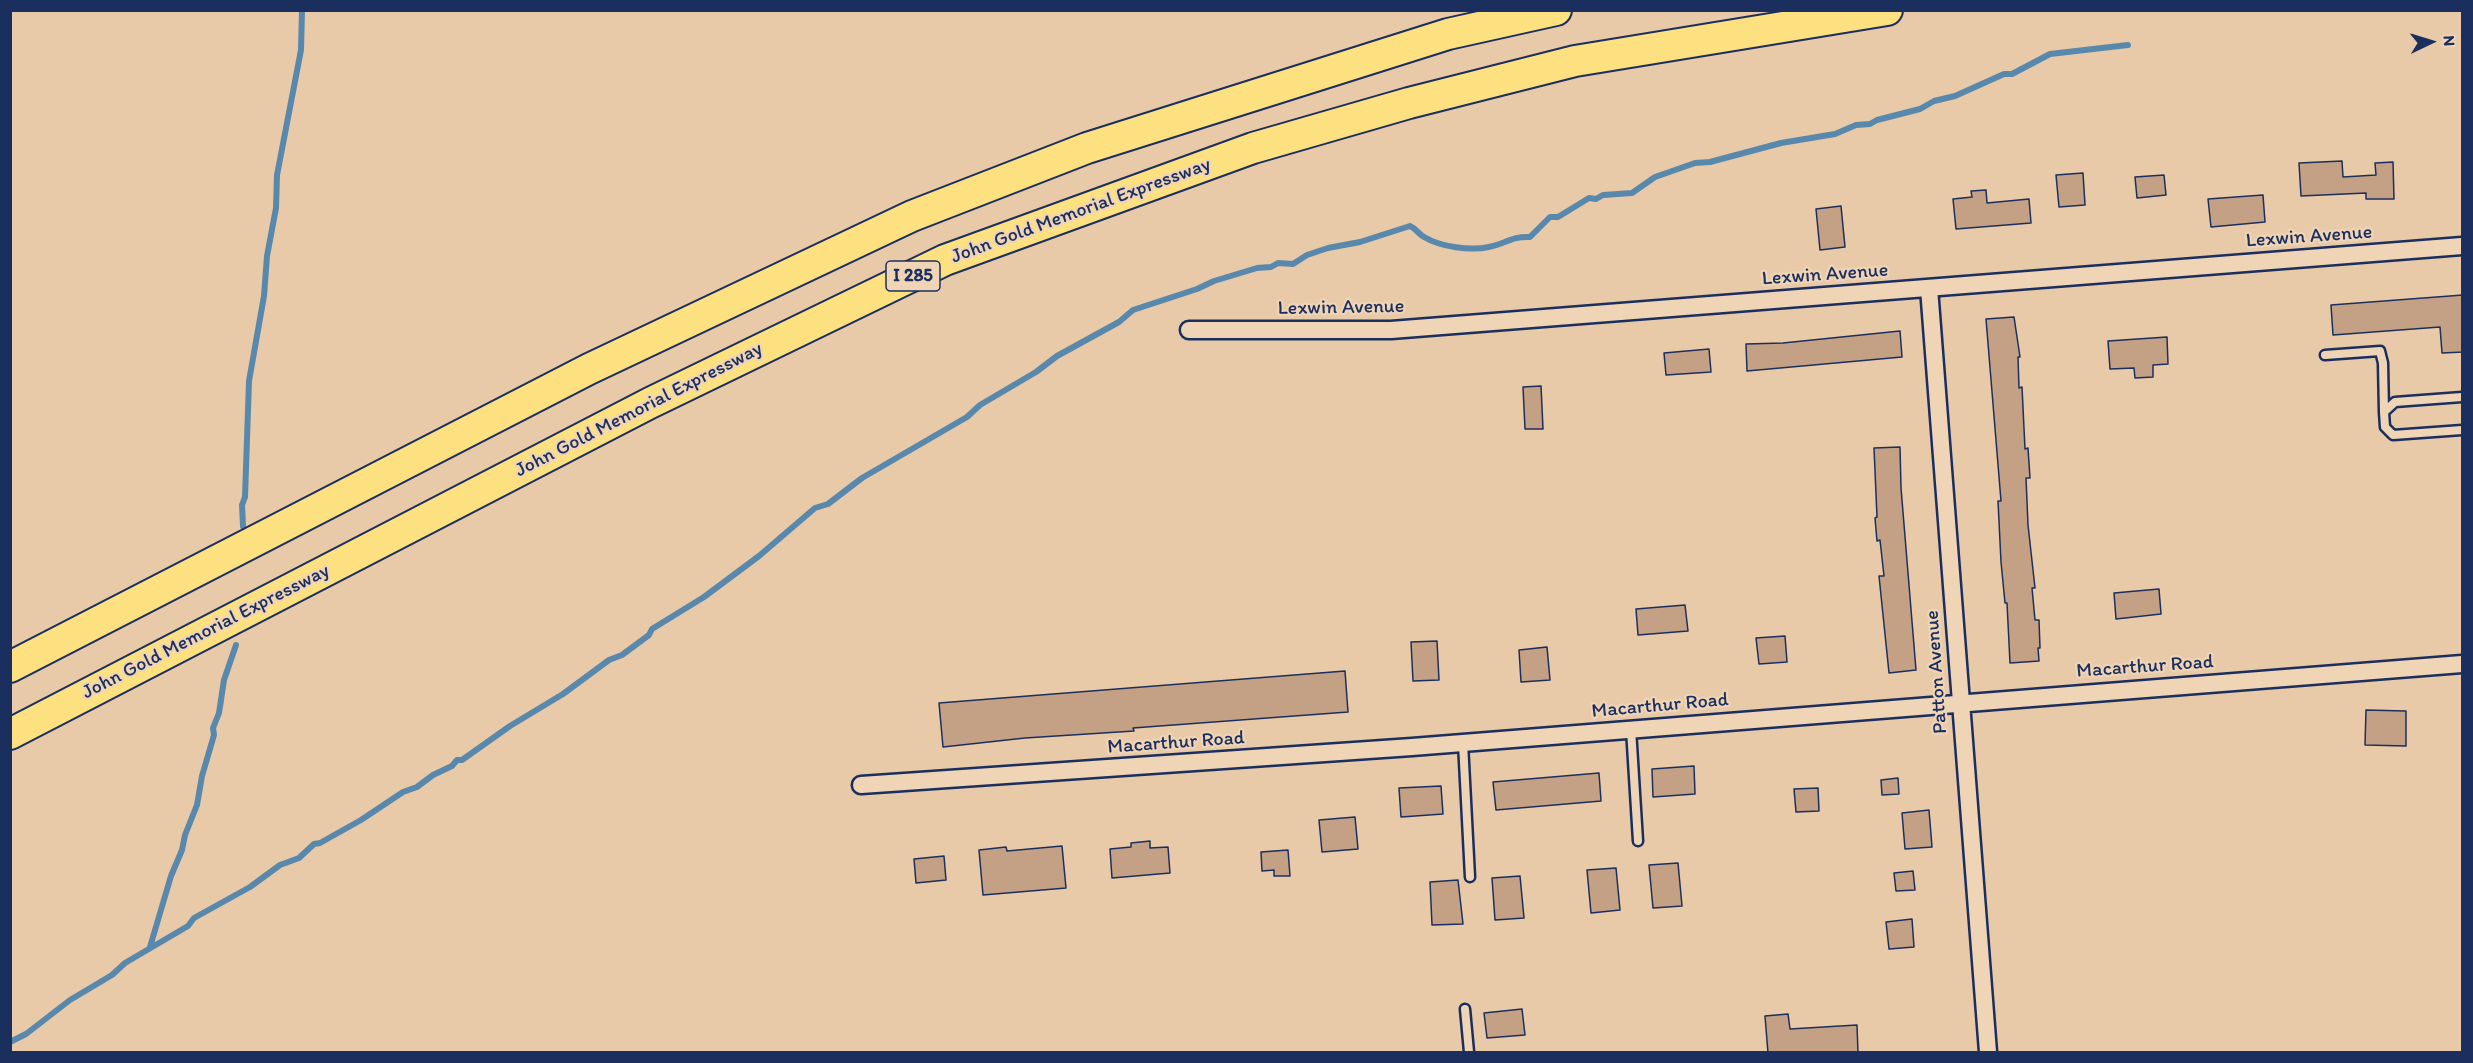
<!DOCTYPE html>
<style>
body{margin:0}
#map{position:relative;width:2473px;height:1063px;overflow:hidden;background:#e8c9a8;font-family:Itim,sans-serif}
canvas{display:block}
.frame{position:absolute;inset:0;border:12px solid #1b2f5e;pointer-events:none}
.north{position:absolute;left:2401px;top:12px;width:60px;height:60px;-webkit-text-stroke:4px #efd4b6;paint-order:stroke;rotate:86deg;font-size:16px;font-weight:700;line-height:24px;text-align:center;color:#1b2f5e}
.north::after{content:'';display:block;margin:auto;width:21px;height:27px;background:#1b2f5e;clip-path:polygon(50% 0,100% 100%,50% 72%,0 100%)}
</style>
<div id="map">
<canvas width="2473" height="1063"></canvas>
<div class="frame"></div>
<div class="north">N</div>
</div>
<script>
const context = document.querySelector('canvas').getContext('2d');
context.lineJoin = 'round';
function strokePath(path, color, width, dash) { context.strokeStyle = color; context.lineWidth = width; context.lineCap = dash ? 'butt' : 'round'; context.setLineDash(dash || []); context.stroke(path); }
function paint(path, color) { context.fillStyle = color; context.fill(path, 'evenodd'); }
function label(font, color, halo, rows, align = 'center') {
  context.font = font + ' Itim,sans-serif'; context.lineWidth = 4.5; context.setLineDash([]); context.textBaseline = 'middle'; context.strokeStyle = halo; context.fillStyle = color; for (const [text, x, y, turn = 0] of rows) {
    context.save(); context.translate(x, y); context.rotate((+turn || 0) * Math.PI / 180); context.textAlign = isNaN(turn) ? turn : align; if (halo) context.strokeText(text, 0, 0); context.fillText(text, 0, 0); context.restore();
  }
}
strokePath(new Path2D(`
 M243 526 242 505 245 497 249 381 264 296 267 256 276 208 277 175 301 50 302 10
 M150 947 171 876 182 850 185 835 197 805 202 776 214 735 213 728 219 713 224 680 236 645
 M10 1042 26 1034 70 1000 112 975 125 963 188 926 194 918 250 887 280 865 299 858 314 844 320 843 361 820 403 792 417 787 433 775 452 766 457 760H462L510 726 563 694 609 660 622 655 649 635 652 629 704 597 759 556 815 508 828 504 862 478 967 417 980 405 1036 372 1057 356 1119 322 1133 310 1197 289 1214 281 1257 268 1271 267 1278 263 1293 264 1307 255 1328 248 1360 242 1410 226C1417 229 1418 234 1424 237 1441 247 1470 251 1489 247 1505 244 1512 236 1530 237L1550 217H1558L1589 198 1596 199 1603 195 1632 193 1655 177 1695 163 1710 162 1781 143 1835 134 1856 125 1870 124 1877 120 1920 109 1934 101 1955 96 2004 74H2012L2050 54 2128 45`), '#5988ad', 6);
const building = new Path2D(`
 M2342 161 2343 177 2376 175 2375 163 2393 162 2394 199H2366V193L2301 196 2299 163Z
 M2083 173 2085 205 2059 207 2056 175Z
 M2164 175 2166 195 2137 198 2135 177Z
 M1986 190 1987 203 2029 199 2031 223 1956 229 1953 199 1972 197 1971 191Z
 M2263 195 2265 222 2211 227 2208 199Z
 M1841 206 1845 247 1820 250 1816 209Z
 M2463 295V352L2442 353 2440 327 2333 335 2331 305Z
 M2014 317 2020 357H2018L2019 388 2022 387 2025 449 2028 448 2030 478H2026L2028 525 2035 588H2032L2035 620H2039L2040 648H2038L2039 661 2010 663 2007 603H2005L2001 562 1998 501H2001L1986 319Z
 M1900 331 1902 357 1747 371 1746 344 1783 343Z
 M2167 337 2168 364 2153 365V377L2135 378 2134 368 2110 369 2108 341Z
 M1709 349 1711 372 1666 375 1664 353Z
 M1541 386 1543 429H1525L1523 387Z
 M1900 447 1901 488 1916 670 1889 673 1879 576H1884L1880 540 1877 541 1875 518 1877 517 1874 448Z
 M2159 589 2161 614 2116 619 2114 593Z
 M1685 605 1688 631 1638 635 1636 609Z
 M1785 636 1787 662 1759 664 1756 638Z
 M1437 641 1439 680 1413 681 1411 642Z
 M1547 647 1550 680 1521 682 1519 650Z
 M1345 671 1348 712 1133 728 1134 731 1025 738 943 747 939 703Z
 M2366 710 2406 711V746L2365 745Z
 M1694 766 1695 794 1653 797 1652 769Z
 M1599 773 1601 801 1496 810 1493 782Z
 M1898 778 1899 794 1882 795 1881 780Z
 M1441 786 1443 814 1401 817 1399 788Z
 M1818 788 1819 811 1796 812 1794 789Z
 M1929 810 1932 847 1905 849 1902 813Z
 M1355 817 1358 849 1322 852 1319 820Z
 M1150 841V848L1168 847 1170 873 1112 878 1110 849 1131 847V843Z
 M1062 846 1066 888 983 895 979 850 1006 847 1007 851Z
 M1288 850 1290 876H1274V870L1262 871 1261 852Z
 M944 856 946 880 916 883 914 859Z
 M1678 863 1682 906 1653 908 1649 865Z
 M1616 868 1620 910 1591 913 1587 870Z
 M1913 871 1915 890 1896 891 1894 873Z
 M1520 876 1524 918 1495 920 1492 878Z
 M1458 880 1463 924 1432 925 1430 882Z
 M1912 919 1914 947 1889 949 1886 922Z
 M1522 1009 1525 1035 1487 1038 1484 1013Z
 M1788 1014 1790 1029 1857 1025 1858 1053H1768L1765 1016Z`);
paint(building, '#c4a184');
strokePath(building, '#1b2f5e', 1.5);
const lane = new Path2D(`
 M2325 355 2380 351 2383 363 2384 412
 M2462 397 2395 402 2384 412 2385 427 2393 435 2462 430
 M1631 729 1638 841
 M1463 743 1470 877
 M1465 1009 1469 1052`);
const street = new Path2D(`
 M1929 288 1988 1052
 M1189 330H1391L2462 246
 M861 785 1412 747 2462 664`);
const highway = new Path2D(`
 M10 667 589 369 912 216 1087 148 1448 34 1556 10
 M10 734 650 403 945 260 1253 148 1409 103 1575 61 1887 10`);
strokePath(lane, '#1b2f5e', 13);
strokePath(street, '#1b2f5e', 21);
strokePath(highway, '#1b2f5e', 34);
strokePath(lane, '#efd4b6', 8);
strokePath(street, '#efd4b6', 16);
strokePath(highway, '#fde080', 30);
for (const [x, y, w] of [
 [913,276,54]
]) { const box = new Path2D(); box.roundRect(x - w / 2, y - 15, w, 30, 4.5); context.fillStyle = '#efd4b6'; context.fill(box); strokePath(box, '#1b2f5e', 1.5); }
label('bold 18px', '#1b2f5e', null, [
 ["I 285",913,276]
]);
label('20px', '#1b2f5e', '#efd4b6', [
 ["John Gold Memorial Expressway",1081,211,-20],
 ["Lexwin Avenue",2309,237,-4],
 ["Lexwin Avenue",1825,275,-4],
 ["Lexwin Avenue",1341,308,-1],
 ["John Gold Memorial Expressway",639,410,-27],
 ["John Gold Memorial Expressway",206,632,-27],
 ["Macarthur Road",2145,667,-4],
 ["Patton Avenue",1937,672,-94],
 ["Macarthur Road",1660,706,-5],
 ["Macarthur Road",1176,743,-4]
]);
</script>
